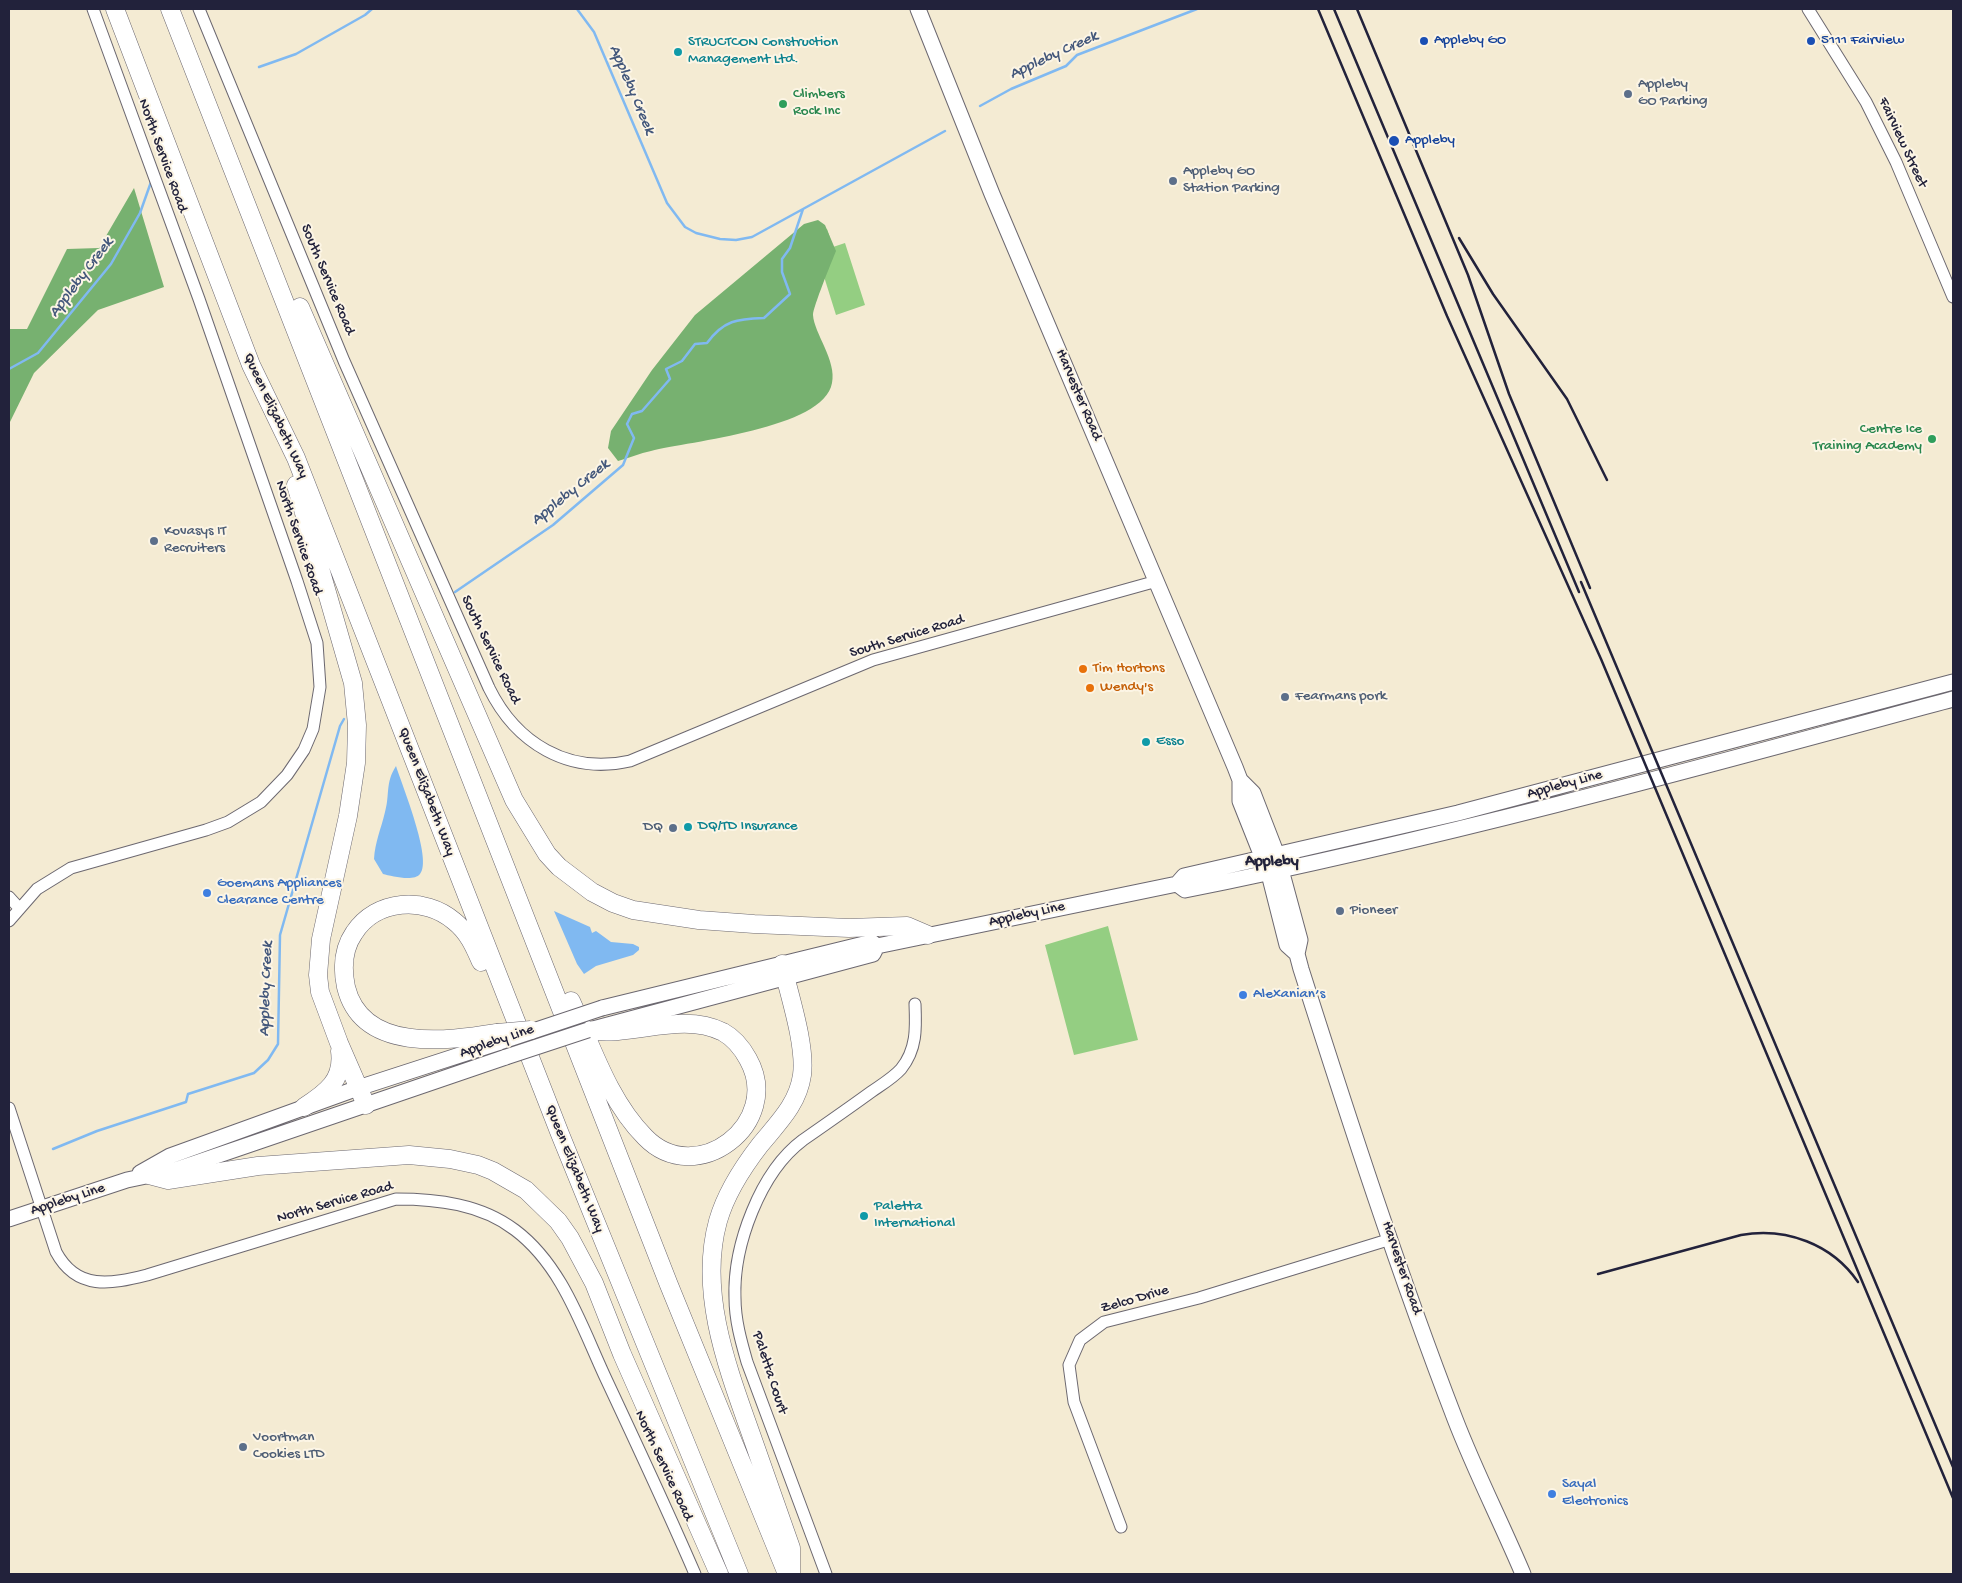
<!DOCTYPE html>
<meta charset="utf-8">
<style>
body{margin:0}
#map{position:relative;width:1962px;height:1583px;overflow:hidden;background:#f4ebd3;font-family:"Gochi Hand",sans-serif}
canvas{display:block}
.frame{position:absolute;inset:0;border:10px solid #22223b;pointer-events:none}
</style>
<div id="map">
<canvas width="1962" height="1583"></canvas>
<div class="frame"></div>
</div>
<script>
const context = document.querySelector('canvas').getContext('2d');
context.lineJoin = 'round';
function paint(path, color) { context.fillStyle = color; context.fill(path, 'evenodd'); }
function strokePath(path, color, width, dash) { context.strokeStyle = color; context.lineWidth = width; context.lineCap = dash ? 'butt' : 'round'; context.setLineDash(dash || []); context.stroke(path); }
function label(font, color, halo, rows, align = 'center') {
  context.font = font + ' "Gochi Hand",sans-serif'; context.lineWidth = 4; context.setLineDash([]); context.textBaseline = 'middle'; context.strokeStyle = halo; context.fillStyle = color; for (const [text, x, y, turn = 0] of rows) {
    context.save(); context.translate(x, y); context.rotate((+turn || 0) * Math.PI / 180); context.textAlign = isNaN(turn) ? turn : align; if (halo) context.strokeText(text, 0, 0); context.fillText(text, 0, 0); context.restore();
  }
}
paint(new Path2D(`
 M827 229 833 247 845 243 865 305 836 315 811 235Z
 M1108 926 1138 1040 1074 1055 1045 945Z`), '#94ce82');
paint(new Path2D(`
 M134 188 164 287 98 310 34 373 9 424V329H27L67 249 99 248Z
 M818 220 825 225 836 251C832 261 813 307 813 315 814 333 837 361 832 383 824 429 689 441 651 451 640 453 629 458 618 461L608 448 611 431 652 370 695 315 804 224Z`), '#77b170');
paint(new Path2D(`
 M396 766C402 785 433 860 420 874 414 882 391 876 383 874L374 859C375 842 381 829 385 812 390 795 385 783 396 766Z
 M554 911 590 927 592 933 596 931 611 942 633 944 639 947V950L633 955 596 966 584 974 577 964Z`), '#80b9f1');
strokePath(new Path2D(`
 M577 9 594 32 667 203 685 227 696 233 720 239 736 240 752 237 803 209
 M259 67 296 54 365 15 372 9
 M980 106 1011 89 1066 66 1077 55 1197 9
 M9 369 38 353 111 264 140 213 151 182
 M455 592 553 525 623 465 634 438 627 424 632 414 642 411 670 379 666 369 682 361 695 344 707 343C724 320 737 319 764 318L790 294 782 272V259L790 248 803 209 945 131
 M53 1149 97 1131 186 1102 188 1094 254 1073 268 1060 278 1044 280 935 340 726 344 719`), '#80b9f1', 2.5);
const minor = new Path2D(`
 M199 9 344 361 489 688C516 743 568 775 630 761L873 660 1157 581
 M1808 9 1866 102 1896 162 1953 297
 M9 897 19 908
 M9 921 37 889 71 868 206 830 228 822 261 802 287 775 304 750 313 729 320 687 317 643 297 581 199 299 93 9
 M9 1108 56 1252C77 1291 111 1284 147 1275L396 1199C437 1199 481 1204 515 1230 563 1266 582 1328 607 1381 637 1445 667 1509 695 1574
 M1121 1527 1074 1402 1069 1365 1080 1340 1104 1322 1199 1298 1391 1239
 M826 1574 747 1362C741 1341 735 1320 735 1298 733 1246 760 1172 803 1140 826 1124 849 1108 871 1092 881 1085 893 1078 901 1069 917 1049 916 1028 915 1004`);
const major = new Path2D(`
 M918 9 992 194 1235 767 1240 780V801L1269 874 1287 945 1297 954
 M1240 780 1253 793 1277 855 1300 940 1297 954 1301 969C1349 1120 1398 1271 1455 1419 1475 1471 1501 1522 1523 1574
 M1177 884 1185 890C1444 838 1699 768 1953 699
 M877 946 1177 884 1184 876 1458 813 1953 682
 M602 1008 872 942 877 946
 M593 1029 873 954 877 946
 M140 1173 170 1156 358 1088 500 1042
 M9 1219 127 1180 175 1170 506 1057`);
const highway = new Path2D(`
 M115 9 251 365 296 458 560 1134 739 1574
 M170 9 669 1285 787 1574
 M300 307 514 800 547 854 559 867 592 892 613 903 633 910 699 920 754 924 849 928 907 926 928 935
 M296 485 353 683 357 725 356 763 348 816 321 939 318 975 320 992 339 1043 366 1105
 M481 962C474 946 468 932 454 921 425 896 376 899 354 933 343 949 342 968 346 987 362 1053 447 1041 497 1033
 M782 964C789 994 806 1045 802 1075 798 1104 778 1123 760 1145 743 1167 726 1193 718 1221 698 1293 728 1369 752 1437 765 1474 778 1511 791 1548V1574
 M571 1001C592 1047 609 1101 645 1137 696 1190 784 1123 748 1059 742 1048 734 1038 723 1032 680 1011 632 1038 588 1030
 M304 1107C326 1093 344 1080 340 1051
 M149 1175 168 1180 258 1166 409 1155 450 1159 478 1165 493 1171 526 1190 558 1221 570 1238 594 1283 622 1354 719 1574`);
strokePath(minor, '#6c6870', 13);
strokePath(major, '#6c6870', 17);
strokePath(highway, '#6c6870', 19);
strokePath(minor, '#fff', 11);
strokePath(major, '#fff', 15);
strokePath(highway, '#fff', 18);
strokePath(new Path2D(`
 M1318 9 1447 316 1601 659 1953 1498
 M1334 9 1579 592
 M1357 9 1468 275 1509 394 1590 588
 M1459 238 1493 294 1567 399 1607 480
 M1581 582 1953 1467
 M1598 1274 1741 1235C1786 1227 1832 1244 1858 1282`), '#22223b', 2.5);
const majorBridge = new Path2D(`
 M500 1042 602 1008
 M506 1057 588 1030`);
const highwayBridge = new Path2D(`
 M497 1033 531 1030`);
strokePath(majorBridge, '#6c6870', 17, []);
strokePath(highwayBridge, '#6c6870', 19, []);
strokePath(majorBridge, '#fff', 15);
strokePath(highwayBridge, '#fff', 18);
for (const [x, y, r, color] of [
 [1424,41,5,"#1a4fb4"],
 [1811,41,5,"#1a4fb4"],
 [678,52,5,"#0f9aa8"],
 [1628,94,5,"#5c6f8a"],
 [783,104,5,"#2e9e5b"],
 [1394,141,6,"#1a4fb4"],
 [1173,181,5,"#5c6f8a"],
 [1932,439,5,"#2e9e5b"],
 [154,541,5,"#5c6f8a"],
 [1083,669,5,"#e8710a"],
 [1090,688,5,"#e8710a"],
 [1285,697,5,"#5c6f8a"],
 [1146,742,5,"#0f9aa8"],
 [688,827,5,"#0f9aa8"],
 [673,828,5,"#5c6f8a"],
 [207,893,5,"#3f7fe0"],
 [1340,911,5,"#5c6f8a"],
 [1243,995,5,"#3f7fe0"],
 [864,1216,5,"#0f9aa8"],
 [243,1447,5,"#5c6f8a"],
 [1552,1494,5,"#3f7fe0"]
]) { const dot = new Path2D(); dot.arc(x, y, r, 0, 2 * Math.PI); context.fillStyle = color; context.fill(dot); strokePath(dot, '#fcf5e5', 2); }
label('15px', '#164399', '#fcf5e5', [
 ["Appleby GO",1434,41],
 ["5111 Fairview",1821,41],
 ["Appleby",1405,141]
], 'left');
label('15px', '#0d838f', '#fcf5e5', [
 ["STRUCTCON Construction",688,43],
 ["Management Ltd.",688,60],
 ["Esso",1156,742],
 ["DQ/TD Insurance",698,827],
 ["Paletta",874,1207],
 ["International",874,1224]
], 'left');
label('15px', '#4e5e75', '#fcf5e5', [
 ["Appleby",1638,85],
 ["GO Parking",1638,102],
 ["Appleby GO",1183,172],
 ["Station Parking",1183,189],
 ["Kovasys IT",164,532],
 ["Recruiters",164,549],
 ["Fearmans pork",1295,697],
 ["DQ",663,828,"right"],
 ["Pioneer",1350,911],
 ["Voortman",253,1438],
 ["Cookies LTD",253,1455]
], 'left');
label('15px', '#27864d', '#fcf5e5', [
 ["Climbers",793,95],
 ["Rock Inc",793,112],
 ["Centre Ice",1922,430,"right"],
 ["Training Academy",1922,447,"right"]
], 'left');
label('15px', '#22223b', '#fcf5e5', [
 ["Fairview Street",1902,143,65],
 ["North Service Road",162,156,70],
 ["South Service Road",327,280,67],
 ["Harvester Road",1078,395,67],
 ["Queen Elizabeth Way",275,416,65],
 ["North Service Road",298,538,71],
 ["South Service Road",907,637,-17],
 ["South Service Road",490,650,64],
 ["Appleby Line",1565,785,-15],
 ["Queen Elizabeth Way",426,792,69],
 ["Appleby Line",1027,915,-12],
 ["Appleby Line",497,1042,-19],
 ["Queen Elizabeth Way",574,1169,68],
 ["Appleby Line",68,1200,-18],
 ["North Service Road",335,1203,-16],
 ["Harvester Road",1401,1268,71],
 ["Zelco Drive",1135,1300,-16],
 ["Paletta Court",769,1373,72],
 ["North Service Road",663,1466,65]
]);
label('15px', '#c56008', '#fcf5e5', [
 ["Tim Hortons",1093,669],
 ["Wendy's",1100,688]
], 'left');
label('15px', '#366cbe', '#fcf5e5', [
 ["Goemans Appliances",217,884],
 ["Clearance Centre",217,901],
 ["Alexanian’s",1253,995],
 ["Sayal",1562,1485],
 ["Electronics",1562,1502]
], 'left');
label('italic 16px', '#43577b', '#fcf5e5', [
 ["Appleby Creek",1054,56,-25],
 ["Appleby Creek",631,90,67],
 ["Appleby Creek",82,278,-53],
 ["Appleby Creek",571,493,-39],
 ["Appleby Creek",267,989,-88]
]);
label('bold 16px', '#22223b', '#fcf5e5', [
 ["Appleby",1272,863]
]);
</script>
